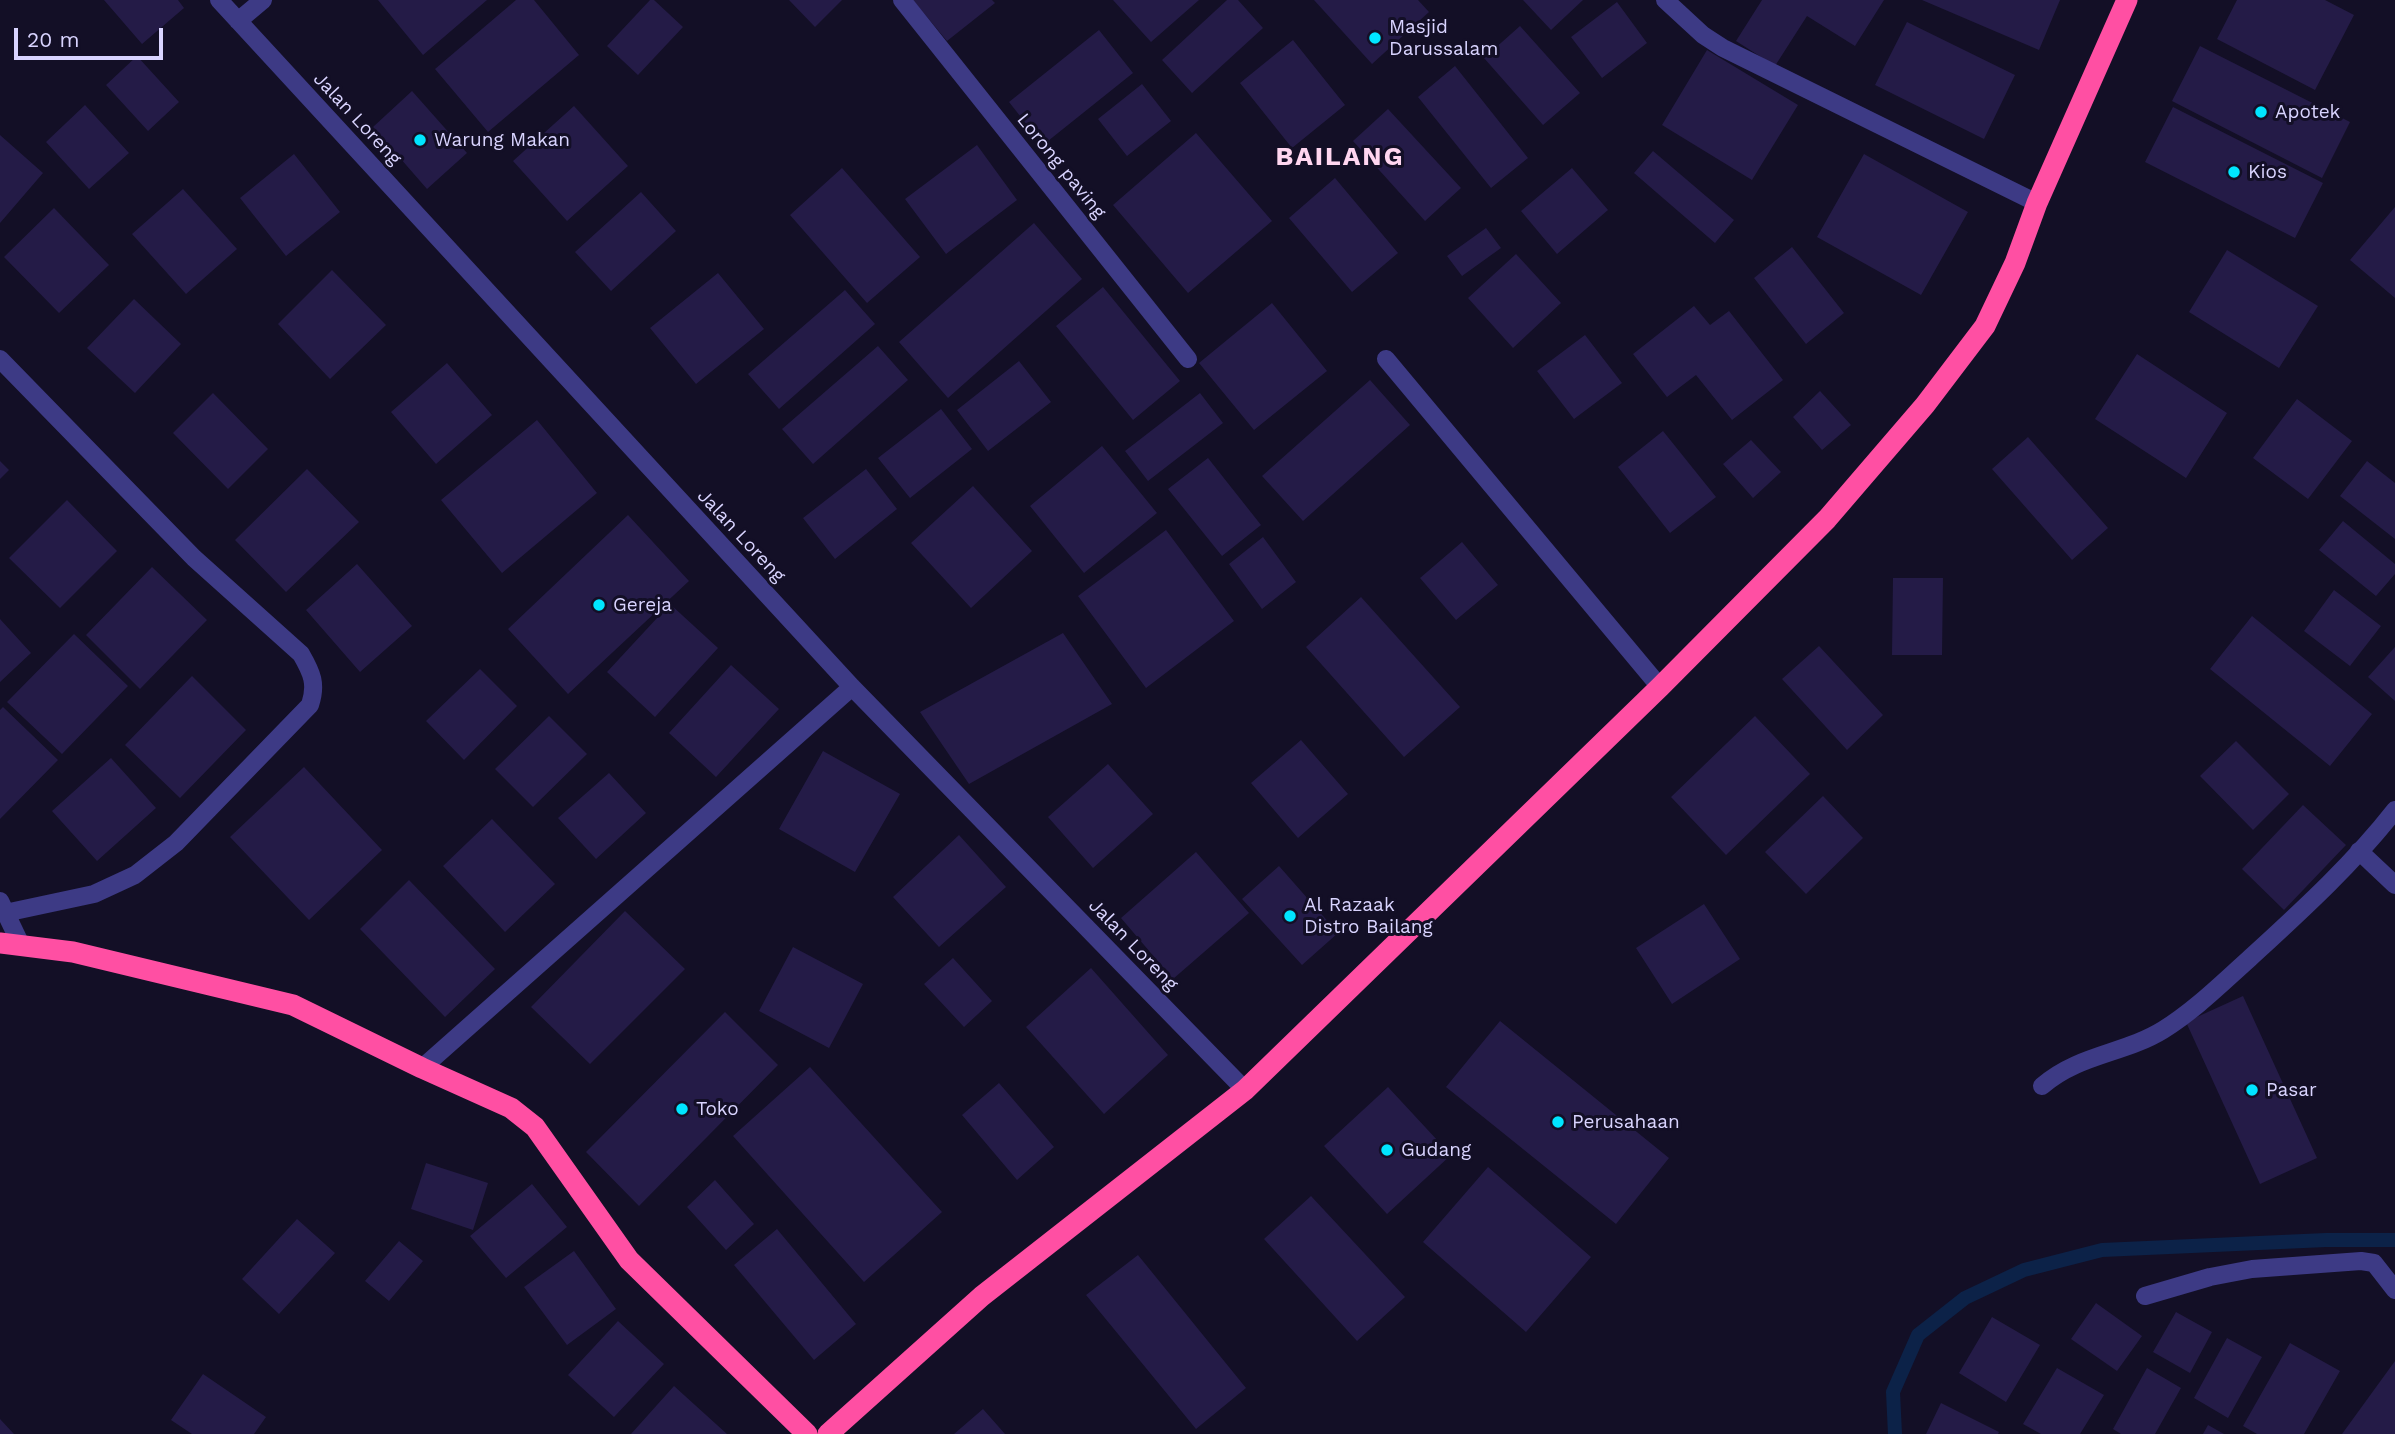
<!DOCTYPE html>
<style>
body{margin:0}
#map{position:relative;width:2395px;height:1434px;overflow:hidden;background:#130f26;font-family:"Work Sans",sans-serif}
canvas{display:block}
.scale{position:absolute;left:14px;top:28px;width:149px;height:32px;box-sizing:border-box;border:4px solid #d9d4ff;border-top:0;padding-left:9px;font-size:21px;line-height:24px;white-space:nowrap;color:#d9d4ff;-webkit-text-stroke:5px #130f26;paint-order:stroke}
</style>
<div id="map">
<canvas width="2395" height="1434"></canvas>
<div class="scale">20 m</div>
</div>
<script>
const context = document.querySelector('canvas').getContext('2d');
context.lineJoin = 'round';
function strokePath(path, color, width, dash) { context.strokeStyle = color; context.lineWidth = width; context.lineCap = dash ? 'butt' : 'round'; context.setLineDash(dash || []); context.stroke(path); }
function paint(path, color) { context.fillStyle = color; context.fill(path, 'evenodd'); }
function label(font, color, halo, rows, align = 'center') {
  context.font = font + ' "Work Sans",sans-serif'; context.lineWidth = 6; context.setLineDash([]); context.textBaseline = 'middle'; context.strokeStyle = halo; context.fillStyle = color; for (const [text, x, y, turn = 0] of rows) {
    context.save(); context.translate(x, y); context.rotate((+turn || 0) * Math.PI / 180); context.textAlign = isNaN(turn) ? turn : align; if (halo) context.strokeText(text, 0, 0); context.fillText(text, 0, 0); context.restore();
  }
}
strokePath(new Path2D(`
 M1895 1434 1893 1392 1918 1335 1965 1298 2024 1270 2102 1250 2326 1240H2395`), '#0c2248', 14);
paint(new Path2D(`
 M104 0H178L184 8 142 44Z
 M378 0H487L423 55Z
 M516 0H534L579 55 488 132 435 69Z
 M650 0H654L683 27 638 75 607 46Z
 M789 0H842L815 27Z
 M913 0H992L995 3 947 41Z
 M1113 0H1199L1151 42Z
 M1227 0H1238L1263 28 1192 93 1162 60Z
 M1314 0H1418L1429 12 1372 64Z
 M1523 0H1583L1551 30Z
 M1762 0H1884L1855 46 1807 16 1775 66 1736 41Z
 M1922 0H2060L2039 50Z
 M2237 0H2325L2354 15 2315 90 2217 39Z
 M1617 2 1647 43 1602 78 1571 37Z
 M1907 22 2015 75 1984 139 1875 85Z
 M1520 26 1580 93 1543 125 1484 58Z
 M1099 30 1133 73 1043 145 1009 102Z
 M1293 40 1345 105 1292 148 1240 83Z
 M2200 46 2350 122 2322 178 2172 101Z
 M1707 50 1798 105 1752 180 1662 125Z
 M137 56 179 102 148 131 106 85Z
 M1455 66 1528 158 1491 188 1418 97Z
 M1142 84 1171 121 1127 156 1098 119Z
 M412 91 467 153 427 189 373 127Z
 M85 105 129 153 89 189 46 142Z
 M574 106 628 166 567 221 513 161Z
 M2173 107 2323 183 2295 238 2145 162Z
 M1388 109 1461 188 1425 221 1353 141Z
 M1196 133 1272 221 1188 293 1113 205Z
 M0 135 43 173 0 223Z
 M977 145 1017 200 946 254 905 199Z
 M1653 151 1734 220 1715 243 1634 173Z
 M294 154 340 212 286 256 240 198Z
 M1864 154 1968 212 1921 295 1817 237Z
 M842 168 920 257 867 303 790 215Z
 M1572 168 1608 210 1557 254 1521 211Z
 M1335 178 1398 253 1352 292 1289 218Z
 M183 189 237 249 186 294 132 234Z
 M641 192 676 231 611 291 575 252Z
 M2395 207V298L2350 260Z
 M54 208 109 265 59 313 4 257Z
 M1034 223 1082 279 948 398 899 342Z
 M1486 228 1501 248 1462 276 1447 256Z
 M1792 247 1844 313 1806 344 1754 278Z
 M2227 250 2318 306 2279 368 2189 312Z
 M1516 254 1561 303 1513 348 1468 298Z
 M332 270 386 325 330 379 278 324Z
 M718 273 764 329 696 384 650 328Z
 M1103 287 1180 381 1133 420 1056 326Z
 M845 290 875 324 779 409 748 374Z
 M134 299 181 344 135 393 87 348Z
 M1272 303 1327 371 1254 430 1199 363Z
 M1694 306 1710 325 1729 311 1783 380 1732 420 1696 375 1667 397 1633 354Z
 M1585 335 1622 383 1574 419 1537 371Z
 M878 346 908 380 813 464 782 429Z
 M2137 354 2227 413 2186 478 2095 419Z
 M1019 361 1051 402 988 451 957 410Z
 M447 363 492 415 436 464 391 412Z
 M1370 380 1410 425 1303 521 1262 476Z
 M1820 391 1851 425 1822 450 1793 417Z
 M213 393 268 449 228 489 173 433Z
 M1200 393 1223 423 1148 481 1125 451Z
 M2297 399 2352 441 2308 499 2253 458Z
 M941 409 972 449 910 498 878 458Z
 M537 420 597 493 502 573 441 500Z
 M1663 431 1716 497 1670 533 1618 467Z
 M2028 437 2108 528 2072 560 1992 469Z
 M1751 440 1781 472 1753 498 1723 464Z
 M1102 446 1157 513 1084 573 1030 506Z
 M1208 458 1261 525 1222 556 1168 489Z
 M0 461 9 470 0 479Z
 M2367 461 2395 483V539L2340 496Z
 M307 469 359 522 286 592 235 540Z
 M866 469 897 509 835 559 803 518Z
 M973 486 1032 551 971 608 911 543Z
 M67 500 117 551 60 608 9 558Z
 M628 515 689 581 568 694 508 629Z
 M2343 521 2395 564V574L2376 596 2319 550Z
 M1166 530 1234 621 1146 688 1078 596Z
 M1263 537 1296 582 1262 609 1229 564Z
 M1462 542 1498 585 1456 620 1420 578Z
 M357 564 412 626 360 672 306 610Z
 M152 567 207 620 140 689 86 635Z
 M1893 578H1943L1942 655H1892Z
 M2334 590 2381 626 2350 666 2304 631Z
 M1361 597 1460 707 1404 757 1306 647Z
 M670 604 718 648 655 717 607 672Z
 M2252 616 2372 714 2330 766 2210 669Z
 M0 619 31 653 0 682Z
 M1063 633 1112 704 969 784 920 712Z
 M74 634 128 686 62 754 7 702Z
 M1819 646 1883 715 1847 750 1782 679Z
 M2395 647V701L2368 677Z
 M731 665 779 709 716 777 669 733Z
 M480 669 517 706 464 760 426 721Z
 M192 676 246 730 180 798 125 745Z
 M3 707 58 760 0 819V710Z
 M549 716 587 754 533 807 495 769Z
 M1755 716 1810 774 1726 855 1671 797Z
 M1301 740 1348 794 1298 838 1251 783Z
 M2236 741 2289 794 2253 830 2200 776Z
 M823 751 900 794 855 872 779 829Z
 M111 758 156 808 97 861 52 811Z
 M1108 764 1153 814 1093 868 1048 817Z
 M304 767 382 850 309 920 230 837Z
 M609 773 646 813 596 859 558 818Z
 M1823 796 1863 838 1806 894 1765 852Z
 M2303 805 2346 845 2284 910 2242 869Z
 M492 819 555 884 505 932 443 866Z
 M959 835 1006 887 939 947 893 897Z
 M1196 852 1249 913 1173 979 1121 918Z
 M1279 866 1338 933 1302 965 1242 899Z
 M409 880 495 969 445 1017 360 929Z
 M1704 904 1740 959 1672 1004 1636 948Z
 M625 911 685 969 590 1064 531 1007Z
 M793 947 863 984 829 1048 759 1011Z
 M953 958 992 1001 964 1027 924 984Z
 M1091 968 1168 1055 1104 1114 1026 1027Z
 M2243 996 2317 1158 2260 1184 2186 1022Z
 M725 1012 778 1065 639 1206 586 1152Z
 M1500 1021 1669 1158 1616 1224 1446 1087Z
 M810 1067 942 1212 864 1282 733 1136Z
 M999 1083 1054 1147 1017 1180 962 1115Z
 M1388 1087 1451 1155 1387 1214 1324 1146Z
 M426 1163 488 1183 473 1230 411 1209Z
 M1488 1167 1591 1257 1526 1332 1423 1242Z
 M715 1180 754 1224 726 1250 687 1207Z
 M532 1184 567 1227 506 1278 470 1236Z
 M1311 1196 1405 1297 1357 1341 1264 1239Z
 M297 1219 335 1253 279 1314 242 1279Z
 M777 1229 856 1324 814 1360 734 1265Z
 M399 1241 423 1261 389 1301 365 1281Z
 M574 1251 616 1309 567 1345 524 1287Z
 M1138 1255 1246 1388 1196 1429 1086 1295Z
 M2096 1303 2142 1336 2117 1371 2071 1339Z
 M2176 1312 2212 1332 2190 1373 2153 1352Z
 M1992 1317 2040 1345 2006 1402 1959 1373Z
 M618 1321 664 1364 614 1417 568 1375Z
 M2227 1338 2262 1357 2228 1418 2194 1398Z
 M2290 1343 2340 1371 2304 1434H2257L2243 1426Z
 M2395 1361V1434H2342Z
 M2057 1368 2104 1395 2080 1434H2041L2023 1424Z
 M2147 1368 2181 1388 2155 1434H2121L2113 1429Z
 M203 1374 266 1417 254 1434H192L171 1420Z
 M674 1386 727 1434H631Z
 M1941 1403 1999 1432 1998 1434H1926Z
 M983 1409 1005 1434H954Z
 M0 1419 14 1434H0Z
 M2208 1425 2224 1434H2203Z`), '#241b47');
strokePath(new Path2D(`
 M219 0 852 687 1245 1090
 M902 0 1188 359
 M1665 0 1703 35 1723 48 2037 203
 M238 21 263 0
 M0 359 194 558 301 654C312 673 317 684 310 705L176 843 135 875 94 894 5 913
 M1386 359 1660 687
 M2359 851 2395 885
 M0 901 21 945
 M422 1068 852 687
 M2042 1086C2079 1054 2124 1054 2163 1030 2195 1010 2221 984 2249 959 2300 912 2352 865 2395 810
 M2145 1296 2210 1277 2252 1269 2361 1261 2374 1263 2395 1290`), '#3d3a85', 18);
strokePath(new Path2D(`
 M0 943 73 952 293 1005 422 1068 511 1108 535 1127 629 1260 807 1434
 M828 1434 982 1296 1245 1090 1660 687 1827 519 1925 405 1985 326 2015 263 2037 203 2127 0`), '#ff4fa3', 21);
for (const [x, y, r, color] of [
 [1375,38,7,"#00e5ff"],
 [2261,112,7,"#00e5ff"],
 [420,140,7,"#00e5ff"],
 [2234,172,7,"#00e5ff"],
 [599,605,7,"#00e5ff"],
 [1290,916,7,"#00e5ff"],
 [2252,1090,7,"#00e5ff"],
 [682,1109,7,"#00e5ff"],
 [1558,1122,7,"#00e5ff"],
 [1387,1150,7,"#00e5ff"]
]) { const dot = new Path2D(); dot.arc(x, y, r, 0, 2 * Math.PI); context.fillStyle = color; context.fill(dot); strokePath(dot, '#130f26', 2.5); }
label('19px', '#d9d4ff', '#130f26', [
 ["Masjid",1389,27],
 ["Darussalam",1389,49],
 ["Apotek",2275,112],
 ["Warung Makan",434,140],
 ["Kios",2248,172],
 ["Gereja",613,605],
 ["Al Razaak",1304,905],
 ["Distro Bailang",1304,927],
 ["Pasar",2266,1090],
 ["Toko",696,1109],
 ["Perusahaan",1572,1122],
 ["Gudang",1401,1150]
], 'left');
label('19px', '#d9d4ff', '#130f26', [
 ["Jalan Loreng",357,119,47],
 ["Lorong paving",1061,166,51],
 ["Jalan Loreng",741,536,47],
 ["Jalan Loreng",1133,945,46]
]);
context.letterSpacing = '2px';
label('bold 26px', '#ffd6f0', '#130f26', [
 ["BAILANG",1340,157]
]);
context.letterSpacing = '0px';
</script>
